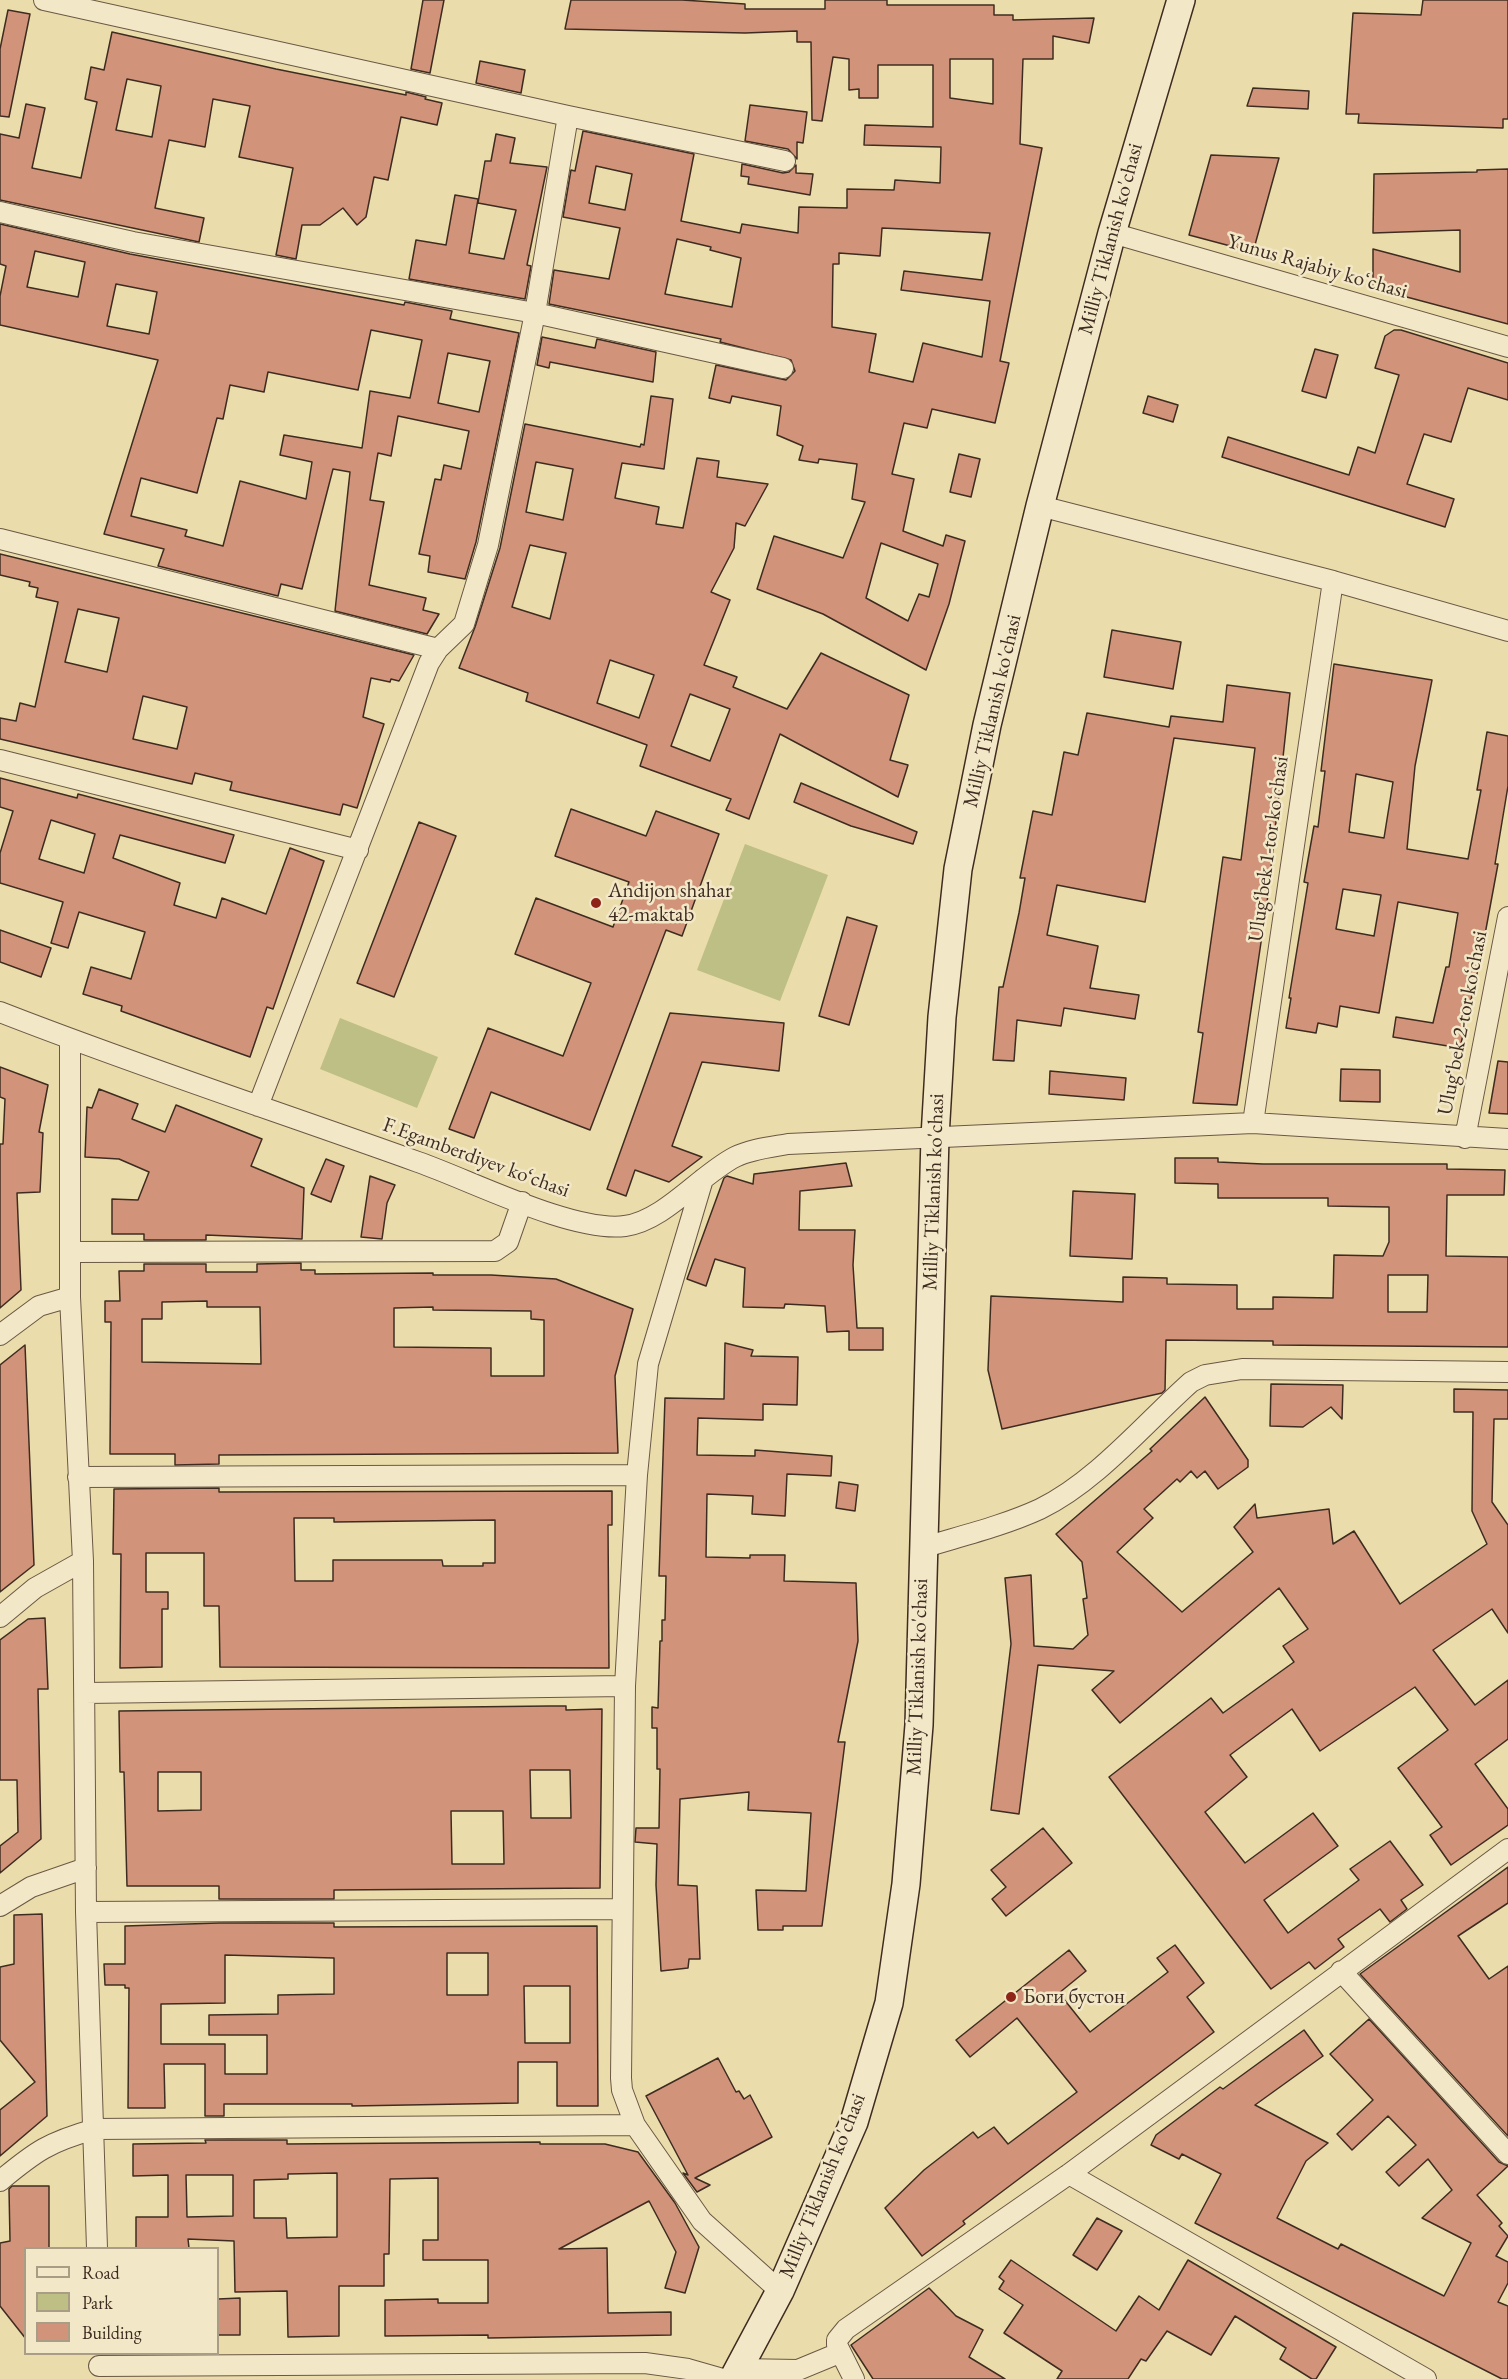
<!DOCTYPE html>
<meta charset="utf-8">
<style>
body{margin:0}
#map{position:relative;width:1508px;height:2379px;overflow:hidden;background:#ebdcab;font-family:"EB Garamond",serif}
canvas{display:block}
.legend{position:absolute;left:24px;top:2247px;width:195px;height:108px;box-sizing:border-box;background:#f2e8c8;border:2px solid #aa9d85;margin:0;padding:8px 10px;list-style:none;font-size:18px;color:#3f2c21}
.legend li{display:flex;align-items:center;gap:12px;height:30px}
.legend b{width:30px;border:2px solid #aa9d85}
</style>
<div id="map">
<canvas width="1508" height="2379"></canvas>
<ul class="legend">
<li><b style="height:8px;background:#f2e8c8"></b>Road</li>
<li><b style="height:16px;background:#bdbf84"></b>Park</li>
<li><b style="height:16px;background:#d1947a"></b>Building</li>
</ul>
</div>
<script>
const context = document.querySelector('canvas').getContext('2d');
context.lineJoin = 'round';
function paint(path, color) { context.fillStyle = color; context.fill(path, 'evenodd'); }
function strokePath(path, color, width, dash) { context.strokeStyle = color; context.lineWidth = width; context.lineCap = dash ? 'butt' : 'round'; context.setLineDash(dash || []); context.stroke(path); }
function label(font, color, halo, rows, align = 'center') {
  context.font = font + ' "EB Garamond",serif'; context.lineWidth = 5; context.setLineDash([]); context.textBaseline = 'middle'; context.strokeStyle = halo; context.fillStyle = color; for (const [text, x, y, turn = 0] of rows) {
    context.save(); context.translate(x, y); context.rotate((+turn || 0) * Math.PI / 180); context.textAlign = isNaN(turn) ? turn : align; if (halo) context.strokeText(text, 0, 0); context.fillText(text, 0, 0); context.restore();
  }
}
paint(new Path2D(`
 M745 844 828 875 780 1001 697 970Z
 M340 1018 438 1057 417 1108 320 1069Z`), '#bdbf84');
const building = new Path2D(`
 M423 0H444L430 73 411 69Z
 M571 0H682L745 4V9H825V0H887V5H994V15H1013V20L1094 18 1089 43 1053 36V59H1023L1020 144 1042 148 1000 361 1009 363 995 423 932 409 927 428 904 423 892 474 914 479 903 531 943 546 946 535 965 541 949 604 926 670 823 614 757 589 774 536 843 558 865 502 852 499 857 464 819 459 818 463 799 460 803 446 777 435 781 406 732 396 730 403 709 398 716 365 786 380 795 371 791 360 720 342 721 339 549 304 554 270 609 279 620 228 563 217 571 170 575 171 583 131 694 154 681 221 740 233 742 224 798 233 799 207 847 208V189L894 190 895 180 940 183 941 147 864 145 865 125 933 127V65H878V98H859V89L849 90V59L833 57 822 121 812 120 811 42H797V31L745 33 565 29ZM950 59H993V104L950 98ZM596 166 632 174 625 210 589 203ZM882 228 990 233 982 280 904 271 901 290 990 301 982 357 923 343 913 382 869 372 876 334 832 327 833 264H839V253L880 256ZM677 239 711 247 710 250 741 258 732 307 665 294ZM881 543 938 564 929 597 919 594 908 621 866 598Z
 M1423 0H1508V119H1503V128L1358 123 1359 114H1346L1353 13 1421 15Z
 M8 10 30 14 9 117 0 116V49Z
 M112 32 276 69 406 95V92L426 97 425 99 442 103 437 125 401 117 388 180 374 177 366 217 357 225 343 208 320 225H302L296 259 276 255 293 168 239 157 250 106 213 99 205 147 169 140 155 208 204 218 199 242 0 200V134L19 138 26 104 45 108 32 168 81 178 97 102 85 99 91 67 104 70ZM127 79 161 86 152 137 116 130Z
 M480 61 525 70 521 93 476 83Z
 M1253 88 1309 91 1308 109 1247 106Z
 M750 105 807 112 803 143 797 142V159L788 149 745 141Z
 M496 134 515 138 510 163 547 167 527 265 531 266 525 299 409 279 416 240 446 245 455 195 478 199 469 253 504 259 516 210 478 203 485 161H491Z
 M1211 155 1279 158 1253 252 1189 235Z
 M742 164 783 173 789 172 796 165V173L813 174 810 195 748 184 749 177 741 176Z
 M1508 169V324L1373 288V249L1460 272V230L1373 233 1374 174 1477 172V170Z
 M0 224 130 254 404 305 405 302 452 311 450 319 519 333 476 542 465 579 428 572 430 556 419 554 435 479 441 480 444 465 461 469 469 431 398 416 391 456 378 453 370 500 384 502 369 585 426 598 423 610 439 614 427 634 335 611 350 472 333 469 302 589 281 584 278 596 158 566 164 549 104 534 158 360 0 325V296L6 266 0 264ZM35 251 85 262 78 297 27 287ZM116 284 157 292 149 334 107 326ZM371 330 422 340 410 398 370 391 362 448 284 435 280 455 312 462 306 499 240 481 223 546 185 536 187 530 131 516 141 478 197 493 217 418 223 419 230 385 264 392 268 372 358 390ZM448 353 490 361 479 412 438 403Z
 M1401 330 1508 363V400L1468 388 1451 442 1424 434 1407 484 1454 499 1445 527 1222 457 1228 437 1349 475 1358 447 1375 453 1399 375 1375 368 1385 336 1394 330Z
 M542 337 595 348 597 339 656 352 653 382 550 362 549 368 537 365Z
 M1315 349 1338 355 1326 398 1302 391Z
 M651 396 673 399 664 469 622 463 615 498 659 507 656 524 683 528 697 458 719 461 717 477 768 484 745 526 736 523 734 548 711 592 730 600 704 665 737 677 733 687 787 709 821 653 909 695 890 760 908 765 898 797 780 734 749 819 726 810 731 799 640 766 647 745 526 701 528 693 459 668 475 627 500 548 525 424 640 447 641 444 644 445ZM536 462 573 469 563 520 526 512ZM530 545 566 553 550 619 512 607ZM610 660 654 675 639 718 597 703ZM690 694 730 709 710 761 671 746Z
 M1148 396 1178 405 1173 422 1143 413Z
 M959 454 980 459 971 497 950 492Z
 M0 554 414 655 399 681 391 679 390 682 371 678 363 717 384 724 357 808 343 804 340 815 230 790 232 782 195 773 192 784 0 739V718L16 721 20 703 35 707 58 602 36 597 38 588 29 586 30 582 0 575ZM78 609 119 618 107 672 65 662ZM143 696 187 707 177 749 133 739Z
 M1112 630 1181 642 1173 689 1104 677Z
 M1334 664 1432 680 1415 766 1407 849 1468 859 1481 790H1477L1487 732 1508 736V786L1495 864H1498L1481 956 1460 1048 1393 1037 1396 1017 1433 1023 1446 967H1449L1458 913 1398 902 1379 1013 1340 1006 1337 1027 1318 1023 1316 1033 1286 1028 1291 998H1289L1308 883 1304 882 1314 826 1318 827 1325 771H1321ZM1356 774 1393 782 1384 838 1349 832ZM1343 889 1381 895 1374 936 1336 929Z
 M1227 685 1290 693 1268 895 1237 1105 1193 1103 1203 1033 1198 1032 1223 857 1241 860 1255 748 1174 738 1145 902 1057 885 1047 935 1098 946 1090 988 1139 995 1135 1019 1064 1008 1061 1026 1017 1020 1014 1061 993 1060 999 987H1003L1019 913 1025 878H1020L1033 811 1052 815 1064 752 1078 755 1087 713 1169 727 1171 716 1223 722Z
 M0 778 77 798 78 794 234 835 225 863 120 835 113 858 180 883 174 905 216 918 222 898 266 914 290 848 324 861 273 1009 267 1007 250 1057 121 1011 122 1006 83 994 91 967 131 979 145 932 79 912 68 948 51 943 63 902 0 883V853L13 811 0 807ZM51 820 95 834 84 873 39 859Z
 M801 783 917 832 913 844 851 826 794 802Z
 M571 809 646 836 656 811 719 834 682 936 666 930 590 1130 491 1092 474 1138 449 1129 488 1028 563 1056 591 983 515 954 536 898 613 927 629 882 555 856Z
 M419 822 456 836 394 997 357 983Z
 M847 917 877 926 849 1025 819 1016Z
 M0 930 51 948 41 977 0 962Z
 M670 1013 784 1023 779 1071 702 1062 672 1146 702 1157 669 1182 635 1170 626 1196 607 1189Z
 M1498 1061 1508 1062V1114L1489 1113Z
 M0 1067 48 1085 39 1132 43 1133 40 1192 17 1193 21 1290 0 1308V1144H3L5 1099 0 1097Z
 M1341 1069 1380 1070V1102L1340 1101Z
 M1050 1071 1126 1078 1124 1100 1049 1094Z
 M99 1089 138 1104 132 1119 165 1132 176 1105 262 1139 251 1166 304 1188 302 1239 206 1235V1240H144V1234H112V1199L138 1200 149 1172 119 1159 85 1157 87 1107 92 1108Z
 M1175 1158H1218V1162L1263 1164H1447V1169L1505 1170 1504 1195H1447L1446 1256 1508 1257V1347L1273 1345V1341L1166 1340 1165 1390 1162 1393 1002 1429 988 1370 991 1296 1123 1302V1277L1167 1278V1284L1237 1285V1309H1273V1297L1333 1298 1334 1255 1383 1256 1389 1242V1207L1328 1206V1198H1218V1184L1175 1183ZM1388 1275H1428L1427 1312H1388Z
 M326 1159 344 1166 331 1202 311 1194Z
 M846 1163 852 1186 800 1191 799 1230H855L853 1265 857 1328H883V1350H849V1331L827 1332 825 1306 785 1304 784 1308 743 1307 745 1268 715 1259 706 1286 687 1279 724 1178 727 1176 753 1184 754 1174Z
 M370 1176 395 1185 387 1203 382 1239 361 1237Z
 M1073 1191 1135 1194 1132 1259 1070 1256Z
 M301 1263V1270H315V1274L433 1273V1275H491L556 1279 633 1309 615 1376 618 1453 219 1455V1464L175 1465V1454H110L111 1322H105V1301H120L119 1271H144V1264H206V1272H257V1264ZM207 1301V1307H260L261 1364 142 1362V1319H162V1302ZM433 1307V1310L531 1311V1319L544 1320V1376H491V1348L394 1347V1308Z
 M725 1343 753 1350 751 1356 798 1357 797 1405 763 1404V1420L698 1418 697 1455 755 1456V1450L832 1456 831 1476 787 1474 785 1516 752 1514 753 1496 707 1494 706 1557 750 1558V1555H785L784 1581 856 1583 858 1641 838 1742H845L822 1926H783V1930H758L756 1890 806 1891 811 1813 748 1810 749 1792 680 1799 678 1885 697 1886 700 1959H689L688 1968 661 1971 656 1885 657 1844 635 1842 636 1828H659L660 1769H657V1728H652V1707L658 1708 660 1641H662V1620H665L666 1576H659L665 1398 724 1399Z
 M25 1345 34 1565 0 1592V1365Z
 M1271 1384 1343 1385 1342 1419 1331 1407 1303 1427 1270 1426Z
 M1454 1389 1508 1390V1419H1494L1492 1502 1508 1525V1633L1492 1609 1433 1650 1475 1705 1508 1680V1739L1475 1764 1508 1809V1825L1451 1865 1430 1835 1442 1827 1398 1768 1448 1730 1415 1687 1320 1751 1292 1709 1230 1755 1247 1777 1205 1812 1245 1863 1313 1813 1338 1846 1264 1900 1288 1933 1359 1880 1350 1869 1390 1841 1423 1885 1401 1900 1407 1909 1390 1922 1380 1909 1338 1939 1344 1947 1315 1969 1309 1962 1271 1989 1109 1777 1211 1698 1223 1713 1294 1662 1283 1646 1308 1629 1279 1588 1120 1723 1092 1690 1114 1671 1038 1665 1019 1814 991 1810 1011 1644 1005 1578 1031 1575 1034 1646 1073 1649 1088 1635 1083 1599 1087 1598 1082 1562 1056 1534 1152 1451 1150 1449 1205 1397 1248 1460V1467L1218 1489 1205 1471 1197 1478 1191 1471 1180 1482 1177 1479 1144 1509 1153 1518 1117 1552 1182 1612 1253 1552 1234 1527 1255 1504 1257 1518 1329 1509 1333 1544 1354 1531 1400 1604 1487 1544 1472 1511 1473 1412H1454Z
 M839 1482 858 1485 855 1511 836 1508Z
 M219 1488V1492L612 1491V1525H608L609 1668 220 1667 219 1606H204V1553H146V1592H168V1609H162V1667L120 1668 121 1554H113L114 1489ZM294 1518H334V1522L495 1520V1563H483V1566H443L442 1560H333V1581H295Z
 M45 1618 48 1689H38L41 1839 0 1873V1846L18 1832 17 1780H0V1640L28 1619Z
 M549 1706H566V1710L602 1709 600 1888 334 1890V1899H219V1886H127L124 1772H120L119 1711ZM530 1770H570L571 1818H531ZM158 1772H201V1810L158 1811ZM451 1811H503L504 1864H452Z
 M1043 1828 1072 1863 1006 1916 992 1899 1006 1887 991 1870Z
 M1508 1867V1903L1458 1936 1489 1979 1508 1966V2136L1360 1974Z
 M42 1914 47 2116 0 2156V2110L35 2082 0 2040V1967L14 1964V1915Z
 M219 1923H334V1927L597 1926 598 2106H557V2062H518V2103L352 2106V2104H224V2116H205V2064H164L165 2108H128L129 1988H125V1985H105L104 1964H125V1926ZM447 1953H488V1995H447ZM225 1955 334 1958V1994L278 1995V2014L209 2015V2035H267V2074H225V2044H161V2004L225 2003ZM524 1986H570V2043H525Z
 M1175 1945 1204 1983 1187 1997 1214 2032 963 2221 965 2224 922 2256 885 2208 924 2170 973 2132 978 2138 994 2127 1008 2144 1077 2092 1017 2018 970 2057 956 2040 1069 1950 1086 1971 1059 1993 1090 2032 1168 1972 1157 1958Z
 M1369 2019 1499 2162 1508 2166 1477 2195 1502 2223 1499 2226 1508 2236 1496 2256 1508 2262V2283L1498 2302 1508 2306V2379H1502L1195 2223 1221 2174 1182 2154 1179 2159 1151 2145 1156 2135 1220 2087 1223 2089 1304 2030 1323 2056 1255 2105 1328 2143 1306 2161 1277 2218 1338 2249 1341 2244 1444 2296 1471 2243 1422 2218 1452 2190 1428 2159 1399 2186 1386 2172 1416 2145 1388 2116 1352 2150 1337 2134 1373 2100 1330 2054Z
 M718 2058 736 2092 739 2091 744 2099 750 2095 772 2137 695 2178 710 2185 697 2192 683 2173 688 2175 646 2096Z
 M205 2140H287V2144L540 2142V2144H605L638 2152 675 2203 699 2247 685 2293 665 2288 676 2252 649 2201 559 2249 607 2248 608 2313 671 2312V2335L488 2338V2335L385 2336V2300L438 2299V2303H488V2260H423V2240H438V2178L390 2179 389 2254H384V2286H339V2336L288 2337 287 2291 235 2292 234 2241 188 2239 189 2248H136V2217H168V2175L133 2176V2144L206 2143ZM337 2173V2237L287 2238 286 2218H254V2180L288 2179V2174ZM186 2175H233V2216L187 2217Z
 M12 2186H49V2248H26V2339L0 2306V2243L10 2241 9 2189Z
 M1097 2218 1122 2231 1097 2270 1073 2255Z
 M1011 2260 1116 2331 1139 2296 1159 2310 1188 2260 1336 2347 1316 2379H1312L1280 2359 1286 2348 1235 2316 1211 2355 1167 2331 1146 2361 1141 2359 1128 2379H1057L1062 2371 1004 2333 1023 2305 999 2289 1004 2281 999 2277Z
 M929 2288 956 2316 983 2330 969 2357 1005 2379H873L851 2345Z
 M240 2298V2335H218V2299Z`);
paint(building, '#d1947a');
strokePath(building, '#3f2c21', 1.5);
const street = new Path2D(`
 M44 0 568 116 785 161
 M0 212 133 242 535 313 783 368
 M1112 233 1508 347
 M1040 506 1333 581 1508 631
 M0 539 438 649 429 663 258 1106
 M438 649 464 624 488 545 535 313 568 116
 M0 760 358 850
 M0 1012C138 1066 279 1112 418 1162 470 1180 573 1233 625 1226 664 1221 700 1175 735 1157 751 1149 771 1147 788 1144L1253 1123 1508 1139
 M70 1039V1297L83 1561 86 1912 97 2248
 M1253 1123 1333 581
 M1465 1138 1508 917
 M703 1179 648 1364 637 1475 625 1686 621 2078 622 2090 635 2125 702 2221 780 2291
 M70 1252 495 1251 508 1242 522 1202
 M0 1335 39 1306 70 1297
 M78 1477 637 1475
 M922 1548C961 1536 1003 1526 1040 1509 1096 1482 1145 1423 1191 1382L1205 1375 1242 1369 1508 1372
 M0 1617 35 1588 83 1561
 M85 1693 625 1686
 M0 1906 31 1887 86 1868
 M86 1912 621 1909
 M1341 1971 1508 2154
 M1069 2174 1426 2379
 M0 2181C36 2151 49 2142 95 2129L635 2125
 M99 2366 645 2363 688 2369 723 2379
 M738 2369 798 2370 839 2353
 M854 2379 837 2345V2340L846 2329 1069 2174 1508 1849`);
const secondary = new Path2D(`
 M733 2379 780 2291 854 2122 889 2003 906 1884 919 1725 935 1137 942 1017 958 869 987 725 1040 506 1112 233 1181 0`);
strokePath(street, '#6a5844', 22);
strokePath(secondary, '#3f2c21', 30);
strokePath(street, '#f2e8c8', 20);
strokePath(secondary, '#f2e8c8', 27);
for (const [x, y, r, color] of [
 [596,903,6,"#8f2418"],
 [1011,1997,6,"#8f2418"]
]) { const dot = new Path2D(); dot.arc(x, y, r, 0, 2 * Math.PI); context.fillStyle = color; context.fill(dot); strokePath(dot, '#f2e8c8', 2); }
label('21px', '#3f2c21', '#f2e8c8', [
 ["Milliy Tiklanish ko'chasi",1111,239,-75],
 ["Yunus Rajabiy koʻchasi",1317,267,16],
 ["Milliy Tiklanish ko'chasi",993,711,-77],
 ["Ulug‘bek 1-tor koʻchasi",1269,849,-82],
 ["Ulug‘bek 2-tor koʻchasi",1463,1023,-79],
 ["F.Egamberdiyev kо‘chasi",476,1158,20],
 ["Milliy Tiklanish ko'chasi",934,1192,-88],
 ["Milliy Tiklanish ko'chasi",918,1677,-88],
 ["Milliy Tiklanish ko'chasi",823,2186,-68]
]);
label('21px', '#3f2c21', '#f2e8c8', [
 ["Andijon shahar",608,891],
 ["42-maktab",608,915],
 ["Боги бустон",1023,1997]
], 'left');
</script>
